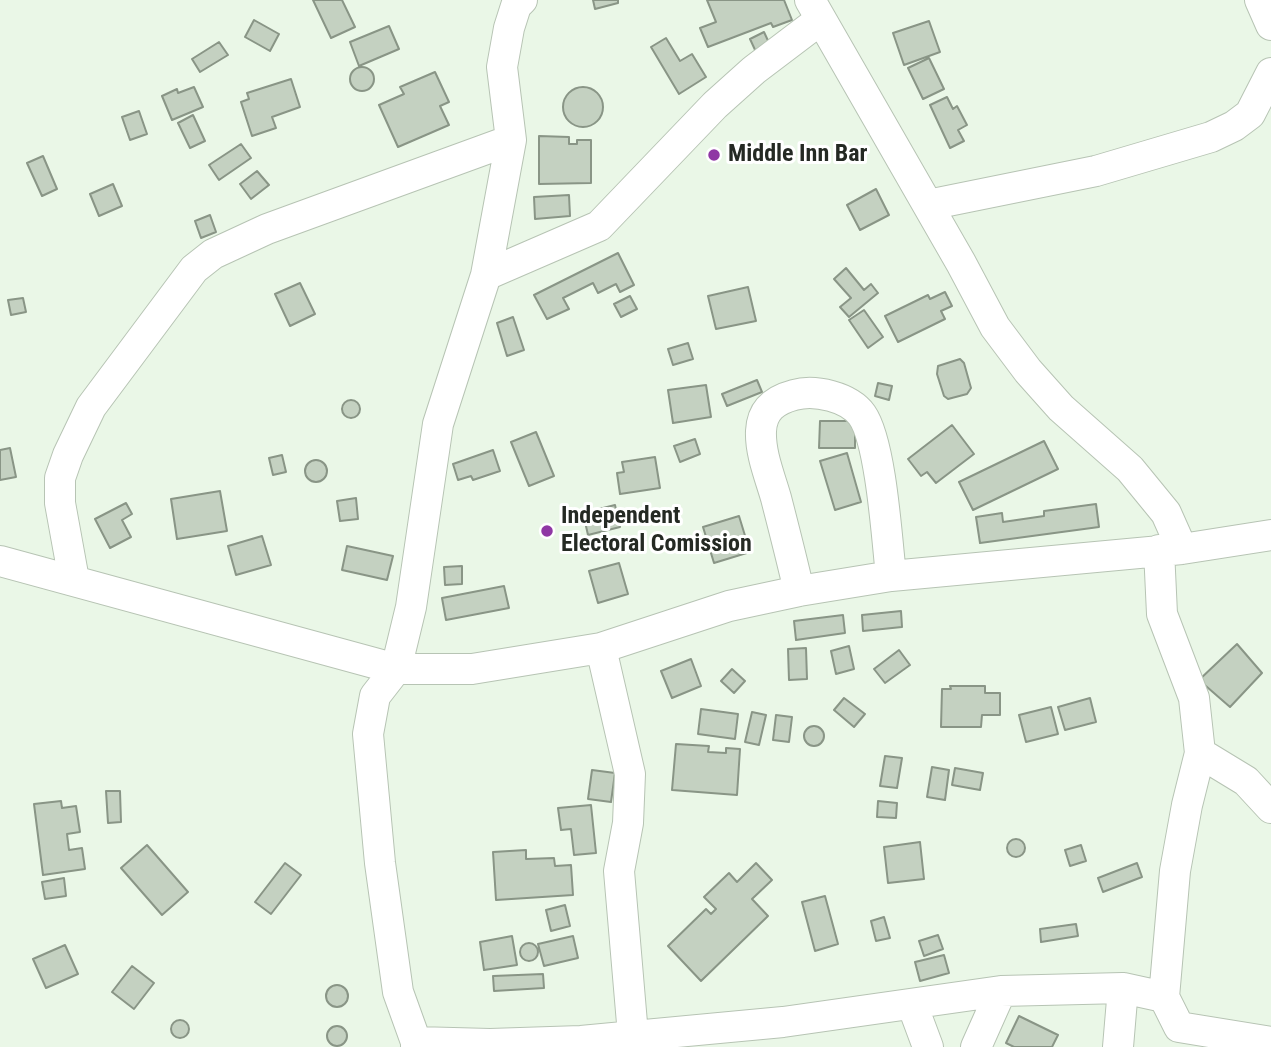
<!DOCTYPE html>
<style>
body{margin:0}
canvas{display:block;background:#eaf7e7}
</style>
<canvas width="1271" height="1047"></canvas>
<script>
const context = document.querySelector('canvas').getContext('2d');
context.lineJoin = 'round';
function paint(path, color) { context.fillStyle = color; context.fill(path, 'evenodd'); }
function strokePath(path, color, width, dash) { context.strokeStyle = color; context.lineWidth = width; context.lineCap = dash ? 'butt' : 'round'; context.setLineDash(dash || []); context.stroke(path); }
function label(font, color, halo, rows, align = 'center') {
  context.font = font + ' "Roboto Condensed",sans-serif'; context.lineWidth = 6; context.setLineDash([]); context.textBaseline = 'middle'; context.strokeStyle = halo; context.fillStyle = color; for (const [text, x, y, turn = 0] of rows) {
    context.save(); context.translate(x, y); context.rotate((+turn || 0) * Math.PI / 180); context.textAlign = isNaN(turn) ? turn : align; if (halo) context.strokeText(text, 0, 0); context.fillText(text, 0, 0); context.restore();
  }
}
const building = new Path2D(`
 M313 0H342L355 27 331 38Z
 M593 0H618V3L595 9Z
 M707 0H784L792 20 773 27 771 23 708 47 700 28 716 22Z
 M254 20 279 34 270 51 245 37Z
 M929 21 940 52 904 65 893 33Z
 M389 26 399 49 359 66 350 42Z
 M764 32 770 45 756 52 750 39Z
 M666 38 680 61 692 54 706 77 679 94 651 47Z
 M219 42 228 55 200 72 192 59Z
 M929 58 944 89 923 99 908 68Z
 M350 79a12 12 0 1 1 24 0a12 12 0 1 1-24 0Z
 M435 72 449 102 440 106 449 125 398 147 379 105 404 94 400 87Z
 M291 79 300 107 272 117 276 128 252 136 241 102 249 99 247 93Z
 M194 87 203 107 172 120 162 96 177 89 178 93Z
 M563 107a20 20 0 1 1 40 0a20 20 0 1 1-40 0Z
 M947 97 953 109 957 106 967 125 958 130 964 141 950 148 930 105Z
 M139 111 147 134 130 140 122 117Z
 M193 115 205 141 190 148 178 123Z
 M539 136 569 137V144H577V140H591V183L539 184Z
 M241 144 251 158 219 180 209 165Z
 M43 156 57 189 42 196 27 163Z
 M257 171 269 185 251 199 240 184Z
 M113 184 122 206 99 216 90 194Z
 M876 189 889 215 860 230 847 205Z
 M569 195 570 216 535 219 534 197Z
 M210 215 216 232 201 238 195 221Z
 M618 253 634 285 620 292 616 284 598 293 593 283 563 298 569 309 547 319 534 295Z
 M846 268 864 290 871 284 878 293 849 317 840 307 851 298 834 279Z
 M300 283 315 314 290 326 275 294Z
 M748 287 756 321 716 329 708 296Z
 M945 292 952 306 941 311 945 319 898 342 885 316 928 295 930 299Z
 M630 296 637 309 621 317 614 304Z
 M23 298 26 312 11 315 8 300Z
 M864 310 883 337 868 348 849 320Z
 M513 317 524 350 507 356 497 323Z
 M688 343 693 359 673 365 668 349Z
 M960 359 964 363 971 388 967 394 948 399 944 396 937 374 938 366Z
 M757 380 762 392 727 406 722 394Z
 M878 383 892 386 889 400 875 396Z
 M706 385 711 417 673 423 668 390Z
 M342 409a9 9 0 1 1 18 0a9 9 0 1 1-18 0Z
 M820 421H855V448H819Z
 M952 425 974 454 936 483 927 472 921 476 908 459Z
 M536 432 554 476 529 486 511 442Z
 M695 439 700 454 680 462 674 446Z
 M1044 441 1058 469 973 510 959 482Z
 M10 448 16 477 0 480V450Z
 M493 450 500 471 473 480 471 476 458 480 453 464Z
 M847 453 861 502 835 510 820 461Z
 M282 455 286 472 273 475 269 458Z
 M655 457 660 488 620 494 617 473 624 472 622 462Z
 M305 471a11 11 0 1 1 22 0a11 11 0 1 1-22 0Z
 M220 491 227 531 177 539 171 499Z
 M356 498 358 519 340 521 337 501Z
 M126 503 132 514 122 520 131 537 110 548 95 519Z
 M1096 504 1099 527 980 543 976 517 1002 513 1003 522 1044 516V511Z
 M615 505 620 527 588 535 583 513Z
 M739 516 750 552 714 563 703 527Z
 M262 536 271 565 236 575 228 546Z
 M347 546 393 556 387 580 342 570Z
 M619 563 628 594 598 603 589 571Z
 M462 566V584L445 585 444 567Z
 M504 586 509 608 446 620 442 598Z
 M901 611 902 627 863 631 862 615Z
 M843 615 845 633 796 640 794 621Z
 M1237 644 1262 673 1230 707 1199 680Z
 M849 646 854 669 836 674 831 651Z
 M806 648 807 679 789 680 788 649Z
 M899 650 910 665 885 683 874 669Z
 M691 659 701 686 672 698 661 671Z
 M732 669 745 681 734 693 721 681Z
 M950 686H985V693H1000V715H982L981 727H941L942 689H951Z
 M844 698 865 714 854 727 834 710Z
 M1090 698 1096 722 1065 730 1058 707Z
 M1051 707 1058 734 1026 742 1019 715Z
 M701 709 738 714 735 739 698 734Z
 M752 712 766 715 759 745 745 742Z
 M776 715 792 717 789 742 773 740Z
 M804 736a10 10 0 1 1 20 0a10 10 0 1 1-20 0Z
 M676 744 709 746 708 752 726 753V748L740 749 737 795 672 790Z
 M885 756 902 758 897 788 880 786Z
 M932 767 949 770 945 800 927 797Z
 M955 768 983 773 980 790 952 785Z
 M592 770 615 773 611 802 588 799Z
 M106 791H120L121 822 108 823Z
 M61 801 62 808 76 806 80 832 67 834 69 850 82 848 85 869 43 875 34 804Z
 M878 801 897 803 896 818 877 817Z
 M591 805 596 853 574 855 571 829 561 830 558 808Z
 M1007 848a9 9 0 1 1 18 0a9 9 0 1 1-18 0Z
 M920 842 924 879 888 883 884 847Z
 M147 845 188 892 162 915 121 868Z
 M1081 845 1086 861 1070 866 1065 850Z
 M526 850V859L554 858 555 866 571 865 573 895 496 900 493 852Z
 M285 863 301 875 271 914 255 902Z
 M756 863 772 880 752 899 768 916 701 981 668 946 706 909 711 914 716 909 704 897 729 873 737 882Z
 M1137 863 1142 877 1103 892 1098 878Z
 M64 878 66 896 45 899 42 882Z
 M825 896 838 944 815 951 802 902Z
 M565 905 570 926 551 931 546 910Z
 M884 917 890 938 876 941 871 921Z
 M1076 924 1078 936 1041 942 1040 929Z
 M938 935 943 949 924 956 919 941Z
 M512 936 517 965 484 970 480 942Z
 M573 936 578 958 544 966 538 944Z
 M520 952a9 9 0 1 1 18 0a9 9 0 1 1-18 0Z
 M65 945 78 974 46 988 33 959Z
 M944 955 949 973 920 981 915 962Z
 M132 966 154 983 134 1009 112 992Z
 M543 974 544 988 494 991 493 976Z
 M326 996a11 11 0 1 1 22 0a11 11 0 1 1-22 0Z
 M1019 1016 1058 1035 1052 1047H1014L1006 1043Z
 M171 1029a9 9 0 1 1 18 0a9 9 0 1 1-18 0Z
 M327 1036a10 10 0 1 1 20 0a10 10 0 1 1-20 0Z`);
paint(building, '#c4d1c1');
strokePath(building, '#899586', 2);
const minor = new Path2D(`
 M810 0 961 263 995 327 1028 371 1061 408 1130 469 1166 513 1182 549
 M1260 0 1271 25
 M928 205 1096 171 1211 137 1234 126 1250 114 1271 73
 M486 275 599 226 715 105 754 70 820 20
 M1159 550 1162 614 1194 698 1200 753 1246 781 1271 808
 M0 561 396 669H472L601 648 729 606 799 591 891 576 1182 549 1271 535
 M74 580 60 503V478L68 455 91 407 194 269 213 254 267 229 511 140
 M799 591C792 560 784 529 776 498 770 477 760 453 761 431 762 410 775 400 794 395 815 389 849 397 862 415 881 442 887 540 891 576
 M601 648 630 774 628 823 619 871 633 1035
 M1200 753 1187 805 1175 871 1164 997 1179 1027 1271 1042
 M912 1004 928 1047
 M416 1042 490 1044 581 1041 783 1022 1001 991 1123 988 1164 997
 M416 1047V1042L398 992 380 863 368 734 375 696 396 669 411 607 438 424 486 275 511 140 502 67 509 28 516 6 522 0
 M976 1047 1001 991
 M1118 1047 1123 988`);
strokePath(minor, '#b7c4b4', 32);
strokePath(minor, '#fff', 30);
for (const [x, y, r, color] of [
 [714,155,7,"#8f37a4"],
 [547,531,7,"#8f37a4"]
]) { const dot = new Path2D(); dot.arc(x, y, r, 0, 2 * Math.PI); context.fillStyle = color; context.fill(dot); strokePath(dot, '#fff', 2.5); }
label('bold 24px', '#242923', '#fff', [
 ["Middle Inn Bar",728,155],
 ["Independent",561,517],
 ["Electoral Comission",561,545]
], 'left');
</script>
